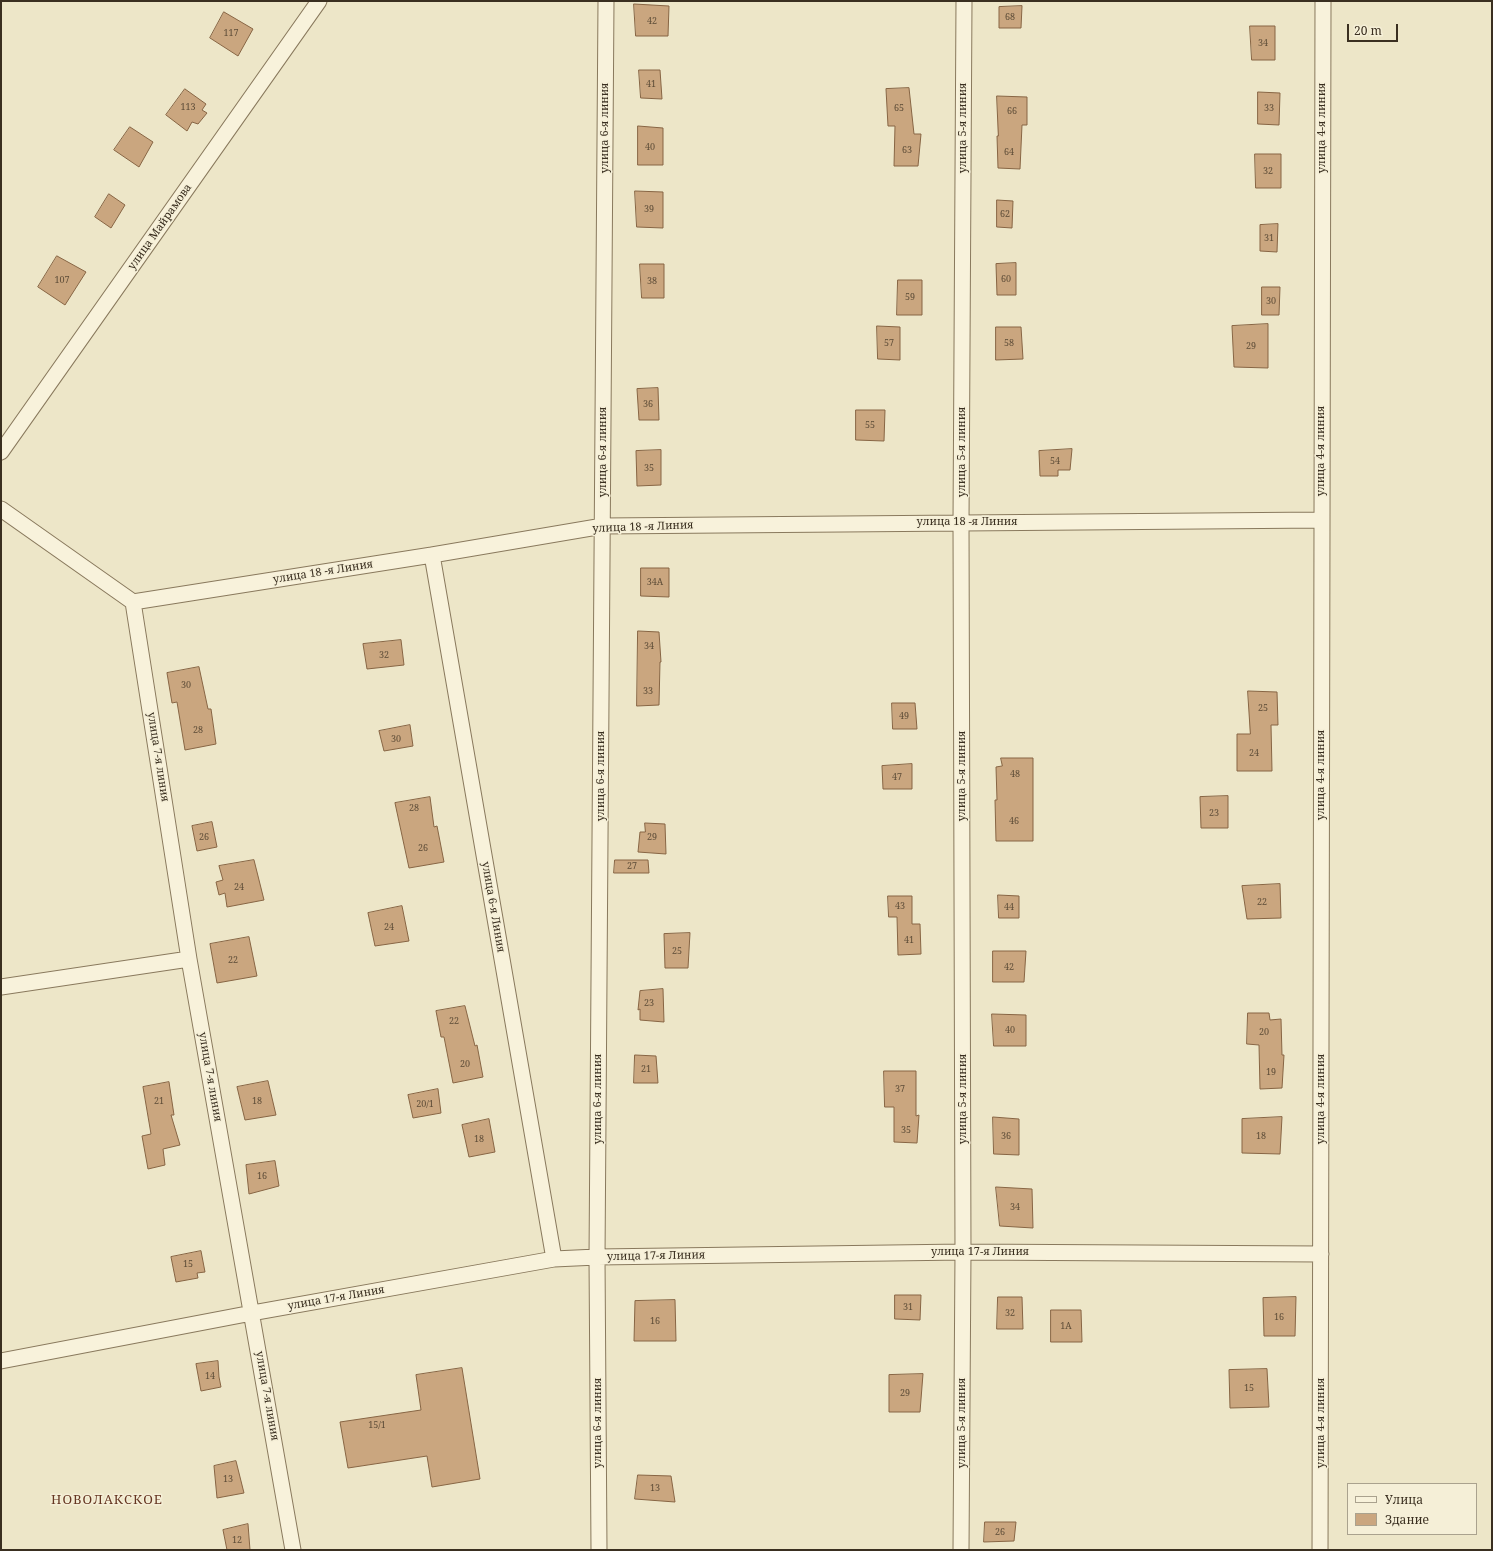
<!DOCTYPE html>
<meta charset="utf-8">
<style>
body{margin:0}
#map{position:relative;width:1493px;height:1551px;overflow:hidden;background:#ede6c8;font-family:"Noto Serif",serif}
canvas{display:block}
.frame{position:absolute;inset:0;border:2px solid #3a2f20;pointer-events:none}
.legend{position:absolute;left:1347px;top:1483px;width:130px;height:52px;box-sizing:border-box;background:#f5efd7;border:1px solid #aaa28e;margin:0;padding:5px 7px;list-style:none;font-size:12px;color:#3a2f20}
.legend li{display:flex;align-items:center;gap:8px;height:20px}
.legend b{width:20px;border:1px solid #aaa28e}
.scale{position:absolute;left:1347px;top:24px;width:51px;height:18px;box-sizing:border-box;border:2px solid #3a2f20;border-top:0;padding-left:5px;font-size:12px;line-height:14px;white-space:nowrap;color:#3a2f20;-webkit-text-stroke:3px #f5efd7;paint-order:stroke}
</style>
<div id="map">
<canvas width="1493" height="1551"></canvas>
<div class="frame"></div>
<ul class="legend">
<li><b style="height:5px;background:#f8f2db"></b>Улица</li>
<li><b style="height:11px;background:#caa67f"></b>Здание</li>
</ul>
<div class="scale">20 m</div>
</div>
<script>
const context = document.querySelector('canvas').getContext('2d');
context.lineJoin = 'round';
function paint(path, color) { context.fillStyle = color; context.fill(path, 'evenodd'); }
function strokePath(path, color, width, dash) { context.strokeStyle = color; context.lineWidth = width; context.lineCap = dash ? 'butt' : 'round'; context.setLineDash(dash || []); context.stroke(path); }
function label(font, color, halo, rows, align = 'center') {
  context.font = font + ' "Noto Serif",serif'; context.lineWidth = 3; context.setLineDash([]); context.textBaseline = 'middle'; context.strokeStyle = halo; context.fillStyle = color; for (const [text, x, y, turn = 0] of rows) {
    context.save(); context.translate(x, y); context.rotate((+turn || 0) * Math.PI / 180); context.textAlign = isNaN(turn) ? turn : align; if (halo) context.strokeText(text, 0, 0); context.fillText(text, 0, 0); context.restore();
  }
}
const building = new Path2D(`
 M634 4 669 6 668 36H636Z
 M1022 6 1021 28H999V7Z
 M224 12 253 29 238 56 210 38Z
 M1250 26H1275V60H1252Z
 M639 70H660L662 99 641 98Z
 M909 88 914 134H921L918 166H894L895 126H888L886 89Z
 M185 89 206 104 202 110 207 113 198 124 192 122 187 131 166 115Z
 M1258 92 1280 93 1279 125 1258 124Z
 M997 96 1027 97V125H1022L1020 169 998 168 997 136H998Z
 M638 126 663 128V165H638Z
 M130 127 153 142 139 167 114 150Z
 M1255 154H1281V188H1256Z
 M635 191 663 192V228L637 227Z
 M109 194 125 205 111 228 95 217Z
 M997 200 1013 201 1012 228 997 227Z
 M1278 224 1277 252 1260 251V225Z
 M57 256 86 272 65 305 38 287Z
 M1016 263V295H997L996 264Z
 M640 264H664V298H642Z
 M898 280H922V315H897Z
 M1262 287H1280L1279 315H1262Z
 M1268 324V368L1234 367 1232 326Z
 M877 326 900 327V360L878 359Z
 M996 327H1021L1023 359 996 360Z
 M658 388 659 420H639L637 389Z
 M856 410H885L884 441 856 440Z
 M1072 449 1070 470H1058V476H1040L1039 451Z
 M661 450V485L637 486 636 451Z
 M641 568H669V597L641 596Z
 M638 631 659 632 661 662H660L659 705 637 706Z
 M401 640 404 665 367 669 363 644Z
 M199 667 208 709H211L216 744 185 750 177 702 172 703 167 673Z
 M1248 691 1277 692 1278 725H1271L1272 771H1237V734H1250Z
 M892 703H915L917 729H893Z
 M410 725 413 746 384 751 379 731Z
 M1001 758H1033V841H996L995 800H997L996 767 1002 766Z
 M912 764V789H883L882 766Z
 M1228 796V828H1201L1200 797Z
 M430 797 434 827 437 826 444 862 409 868 395 803Z
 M212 822 217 847 197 851 192 826Z
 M645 823 665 824 666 854 638 852 640 832H645Z
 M254 860 264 900 227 907 225 893 219 895 216 882 223 880 219 866Z
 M615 860H648L649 873H614Z
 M1280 884 1281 918 1247 919 1242 886Z
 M998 895 1019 896V918H999Z
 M888 896H912V924H920L921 954 898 955 897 917H889Z
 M402 906 409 941 375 946 368 913Z
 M690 933 688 968H665L664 934Z
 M249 937 257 976 217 983 210 944Z
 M993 951H1026L1024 982H993Z
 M663 989 664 1022 640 1020V1009L638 1010 640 991Z
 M465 1006 475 1046 477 1045 483 1077 453 1083 444 1037H441L436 1011Z
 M1248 1013H1269L1270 1020 1281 1019 1282 1055H1284L1282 1088 1260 1089 1259 1045 1247 1044Z
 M992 1014 1026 1015V1046H994Z
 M635 1055 656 1056 658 1083H634Z
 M884 1071H916V1116L919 1115 917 1143 894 1142V1107H885Z
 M268 1081 276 1115 245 1120 237 1087Z
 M169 1082 174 1115H171L180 1145 163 1149 165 1165 148 1169 142 1136 151 1134 143 1087Z
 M438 1089 441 1113 413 1118 408 1095Z
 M993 1117 1019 1119V1155L994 1154Z
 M1282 1117 1280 1154 1242 1153V1119Z
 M489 1119 495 1152 469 1157 462 1125Z
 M275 1161 279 1186 249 1194 246 1165Z
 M996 1187 1032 1189 1033 1228 1000 1226Z
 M201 1251 205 1272 197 1273 198 1278 176 1282 171 1257Z
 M895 1295H921L920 1320 895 1319Z
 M998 1297H1022L1023 1329H997Z
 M1296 1297 1295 1336H1264L1263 1298Z
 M675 1300 676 1341H634L635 1301Z
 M1051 1310H1081L1082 1342H1051Z
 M218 1361 219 1377 221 1387 201 1391 196 1364Z
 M462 1368 480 1479 432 1487 427 1456 348 1468 340 1422 421 1410 416 1375Z
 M1267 1369 1269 1407 1230 1408 1229 1370Z
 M923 1374 920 1412H889V1375Z
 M236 1461 244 1493 217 1498 214 1466Z
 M638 1475 671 1476 675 1502 635 1499Z
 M985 1522H1016L1014 1541 984 1542Z
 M248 1524 250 1550H227L223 1530Z`);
paint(building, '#caa67f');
strokePath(building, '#876544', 1);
const street = new Path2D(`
 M1 452 319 1
 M1 509 133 602 432 555 603 526 1321 520
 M432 555 554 1259
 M133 602 189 959 293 1550
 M1 987 189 959
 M1 1361 252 1313 554 1259 597 1257 963 1252 1321 1254
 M599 1550 597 1257 606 1
 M961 1550 963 1252 961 522 964 1
 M1320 1550 1323 1`);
strokePath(street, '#89795d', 17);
strokePath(street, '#f8f2db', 15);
label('9px', '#5e4d38', null, [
 ["68",1010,17],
 ["42",652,21],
 ["117",231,33],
 ["34",1263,43],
 ["41",651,84],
 ["113",188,107],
 ["65",899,108],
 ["33",1269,108],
 ["66",1012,111],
 ["40",650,147],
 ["63",907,150],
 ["64",1009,152],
 ["32",1268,171],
 ["39",649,209],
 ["62",1005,214],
 ["31",1269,238],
 ["60",1006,279],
 ["107",62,280],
 ["38",652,281],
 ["59",910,297],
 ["30",1271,301],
 ["57",889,343],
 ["58",1009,343],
 ["29",1251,346],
 ["36",648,404],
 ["55",870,425],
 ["54",1055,461],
 ["35",649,468],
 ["34А",655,582],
 ["34",649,646],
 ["32",384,655],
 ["30",186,685],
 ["33",648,691],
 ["25",1263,708],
 ["49",904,716],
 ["28",198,730],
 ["30",396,739],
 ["24",1254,753],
 ["48",1015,774],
 ["47",897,777],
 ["28",414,808],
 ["23",1214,813],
 ["46",1014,821],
 ["26",204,837],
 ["29",652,837],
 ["26",423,848],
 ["27",632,866],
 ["24",239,887],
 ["22",1262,902],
 ["43",900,906],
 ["44",1009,907],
 ["24",389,927],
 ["41",909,940],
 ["25",677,951],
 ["22",233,960],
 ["42",1009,967],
 ["23",649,1003],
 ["22",454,1021],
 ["40",1010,1030],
 ["20",1264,1032],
 ["20",465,1064],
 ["21",646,1069],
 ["19",1271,1072],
 ["37",900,1089],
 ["21",159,1101],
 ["18",257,1101],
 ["20/1",425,1104],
 ["35",906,1130],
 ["36",1006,1136],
 ["18",1261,1136],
 ["18",479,1139],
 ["16",262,1176],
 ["34",1015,1207],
 ["15",188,1264],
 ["31",908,1307],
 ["32",1010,1313],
 ["16",1279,1317],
 ["16",655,1321],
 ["1А",1066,1326],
 ["14",210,1376],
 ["15",1249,1388],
 ["29",905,1393],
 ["15/1",377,1425],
 ["13",228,1479],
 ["13",655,1488],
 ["26",1000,1532],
 ["12",237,1540]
]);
label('11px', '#3a2f20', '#f5efd7', [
 ["улица 6-я линия",605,128,-90],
 ["улица 5-я линия",963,128,-90],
 ["улица 4-я линия",1322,128,-90],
 ["улица Майрамова",160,227,-55],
 ["улица 4-я линия",1321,451,-90],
 ["улица 6-я линия",603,452,-90],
 ["улица 5-я линия",962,452,-90],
 ["улица 18 -я Линия",967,522],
 ["улица 18 -я Линия",643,527,-2],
 ["улица 18 -я Линия",323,572,-9],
 ["улица 7-я линия",158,757,81],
 ["улица 4-я линия",1321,775,-90],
 ["улица 6-я линия",601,776,-90],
 ["улица 5-я линия",962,776,-90],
 ["улица 6-я Линия",493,907,80],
 ["улица 7-я линия",210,1077,80],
 ["улица 6-я линия",598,1099,-90],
 ["улица 5-я линия",963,1099,-90],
 ["улица 4-я линия",1321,1099,-90],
 ["улица 17-я Линия",980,1252],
 ["улица 17-я Линия",656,1256,-1],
 ["улица 17-я Линия",336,1298,-10],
 ["улица 7-я линия",267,1396,80],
 ["улица 6-я линия",598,1423,-90],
 ["улица 5-я линия",962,1423,-90],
 ["улица 4-я линия",1321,1423,-90]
]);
context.letterSpacing = '1px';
label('13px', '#653621', '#f5efd7', [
 ["НОВОЛАКСКОЕ",107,1500]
]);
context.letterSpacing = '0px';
</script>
